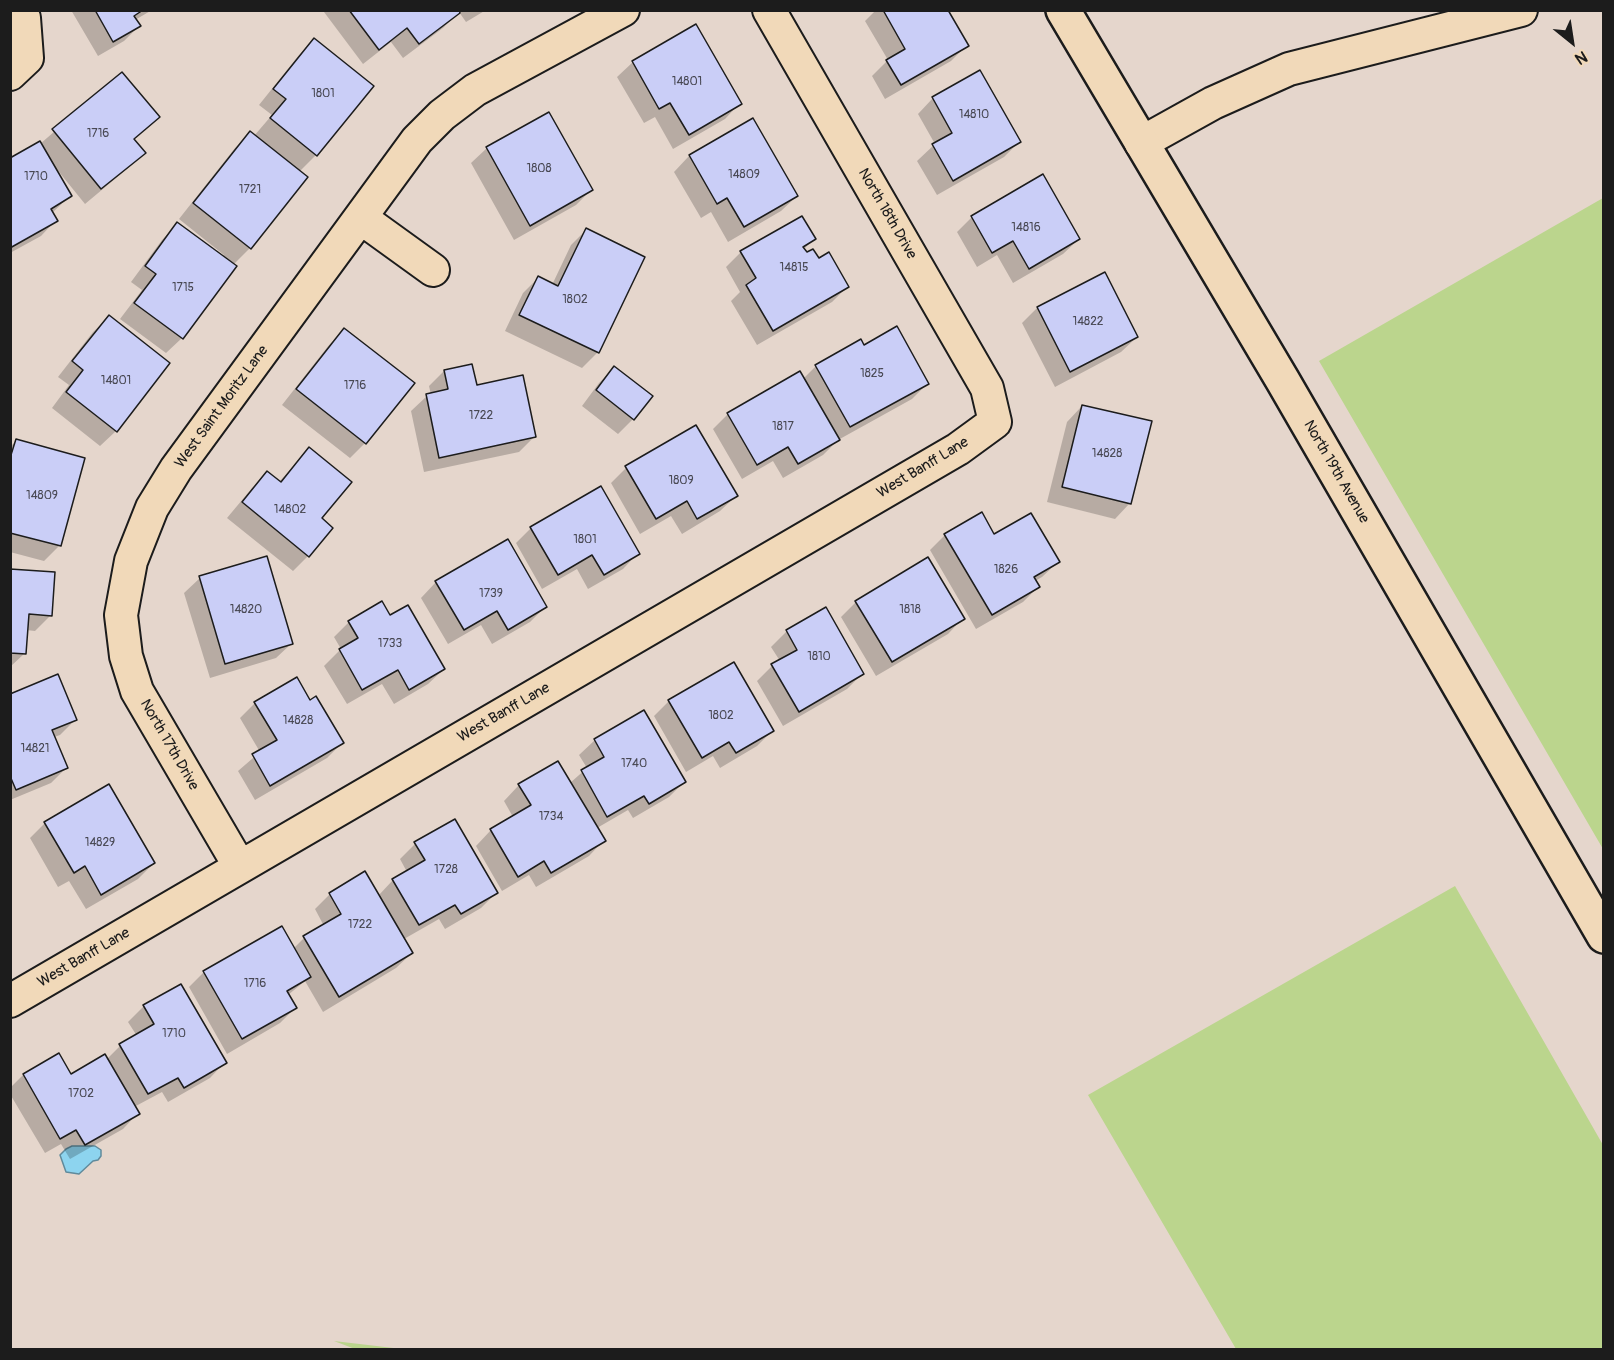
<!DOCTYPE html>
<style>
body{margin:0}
#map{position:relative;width:1614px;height:1360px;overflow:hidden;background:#e5d6cc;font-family:Pangolin,sans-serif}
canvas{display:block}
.frame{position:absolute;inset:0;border:12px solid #1c1c1c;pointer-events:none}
.north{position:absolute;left:1542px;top:12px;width:60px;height:60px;-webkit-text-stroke:4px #f1d9b9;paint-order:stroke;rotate:150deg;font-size:16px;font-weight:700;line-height:24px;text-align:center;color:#1c1c1c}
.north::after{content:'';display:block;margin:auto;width:21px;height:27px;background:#1c1c1c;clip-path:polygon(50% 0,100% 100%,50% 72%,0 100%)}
</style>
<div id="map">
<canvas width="1614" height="1360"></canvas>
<div class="frame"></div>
<div class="north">N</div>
</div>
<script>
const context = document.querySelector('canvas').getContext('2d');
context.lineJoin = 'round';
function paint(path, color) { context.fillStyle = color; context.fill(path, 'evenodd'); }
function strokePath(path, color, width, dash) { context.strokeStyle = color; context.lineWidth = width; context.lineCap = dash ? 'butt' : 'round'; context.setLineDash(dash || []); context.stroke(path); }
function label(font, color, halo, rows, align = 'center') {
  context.font = font + ' Pangolin,sans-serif'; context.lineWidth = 4.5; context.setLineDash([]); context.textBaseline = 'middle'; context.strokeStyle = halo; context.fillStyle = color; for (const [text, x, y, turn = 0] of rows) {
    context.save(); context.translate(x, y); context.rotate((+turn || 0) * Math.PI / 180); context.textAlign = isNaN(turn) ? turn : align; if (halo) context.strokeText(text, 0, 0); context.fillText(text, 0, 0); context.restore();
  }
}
paint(new Path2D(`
 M1603 198V849L1319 361Z
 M1455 886 1603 1145V1349H1236L1088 1095Z
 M334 1341 402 1349H355Z`), '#bbd58d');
const water = new Path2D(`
 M72 1146H95L101 1150V1156L98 1160 93 1161 79 1174 66 1172 60 1155 66 1149Z`);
paint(water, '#8dd4ef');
strokePath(water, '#608a9b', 1.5);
paint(new Path2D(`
 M71 10H152L135 20 139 26 124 41 98 56Z
 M326 10H486L466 22 459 12 443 28 403 58 391 42 363 64 324 12Z
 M876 10H947L967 45 951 61 885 99 872 76 888 60 865 21Z
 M314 40 316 155 299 172 306 178 250 248 233 265 235 267 182 338 166 353 120 319 142 290 131 282 162 240 177 224 222 257 224 255 179 219 235 148 250 133 254 136 272 115 259 105 299 55Z
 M633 62 740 103 725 119 673 149 655 117 644 123 617 77Z
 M121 74 158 117 133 140 144 153 128 168 85 204 55 167 70 196 52 213 56 220 41 236 10 253V160L40 144Z
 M933 98 1019 142 1004 157 937 195 917 161 935 144 918 114Z
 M548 114 591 190 576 205 514 240 471 163 487 148Z
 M753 120 797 196 781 211 728 242 711 212 701 218 674 172 689 156Z
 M972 217 1079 239 1063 254 1013 283 997 255 977 267 957 232Z
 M586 230 643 258 598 352 582 368 505 331 523 293 538 278 552 285 571 245Z
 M814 239 803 250 818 260 847 287 832 302 757 345 731 301 740 292 726 267 741 252Z
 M1105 274 1137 337 1121 352 1055 387 1022 323 1037 308Z
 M109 317 116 431 100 446 52 408 69 385 58 377 93 332Z
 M344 330 365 443 350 458 282 405 329 345Z
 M863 347 928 383 912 399 838 440 823 455 783 478 773 461 742 479 713 429 728 414 803 379 816 366Z
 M614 368 633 419 618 434 582 406 599 383Z
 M444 371 475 387 534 437 519 452 424 472 411 411 427 396 431 395 429 386Z
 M1082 406 1130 503 1115 519 1047 502 1067 422Z
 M696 427 736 496 720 511 682 534 671 516 640 534 611 483 626 468Z
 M16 441 83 459 59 546 44 561 10 552V447Z
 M309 449 308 556 293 571 227 518 252 488 267 473 279 482Z
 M531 528 638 553 623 569 588 589 577 569 542 589 516 543Z
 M945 535 994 536 1058 562 1042 577 1035 581 1038 587 1023 602 976 629 930 550Z
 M10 571 51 615 35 631 26 630 25 653 10 667Z
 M200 578 292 643 276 658 210 678 184 593Z
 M436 582 545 607 530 622 492 644 481 625 448 644 421 598Z
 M856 602 963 618 948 634 876 676 841 617Z
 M825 609 862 674 847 689 783 726 757 681 772 666 780 661 771 647 787 631Z
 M390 617 444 669 428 684 394 704 382 684 347 704 324 666 341 649 334 637 349 622Z
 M10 695 76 719 60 735 54 737 66 768 51 783 10 800Z
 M669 701 772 731 757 746 720 768 713 756 686 772 654 716Z
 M309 702 342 743 327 758 255 800 238 771 260 752 240 718 255 703Z
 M643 712 684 782 669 797 633 818 628 810 597 828 604 840 589 856 536 887 529 875 502 891 476 846 491 830 513 817 504 801 519 785 570 783 587 768 579 755 595 740Z
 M45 823 154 863 138 879 86 909 69 881 58 887 30 838Z
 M415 844 496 893 481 908 445 929 439 919 404 939 412 953 396 968 323 1012 305 981 288 995 295 1008 280 1023 227 1054 189 987 204 972 293 949 304 938 324 926 315 909 330 894 378 896 393 880 407 872 400 859Z
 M181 986 225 1062 210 1078 168 1102 162 1092 134 1107 138 1113 123 1129 70 1159 61 1144 45 1153 10 1094V1088L23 1075 58 1055 71 1076 107 1059 120 1046 137 1036 128 1022 144 1006Z`), '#0003');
const building = new Path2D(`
 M95 10H143L134 16 141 26 113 42Z
 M349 10H459L460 13 419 44 407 28 379 50Z
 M883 10H948L969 46 901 85 886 60 905 49Z
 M696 24 742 104 689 135 670 103 659 109 632 61Z
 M314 38 374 86 317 156 270 118 286 99 273 89Z
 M980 70 1021 142 953 181 932 144 952 133 932 97Z
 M122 72 160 117 134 139 146 153 101 189 52 129Z
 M549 112 593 190 530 226 486 147Z
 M753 118 798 196 744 227 727 198 717 204 689 155Z
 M250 131 308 177 251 249 193 203Z
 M40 141 72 196 51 209 58 221 10 248V158Z
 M1043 174 1080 239 1029 269 1013 241 992 253 971 216Z
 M802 216 816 239 803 247 807 252 813 249 819 258 829 252 849 287 773 331 746 285 756 278 740 251Z
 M177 222 237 266 183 339 134 303 156 274 145 266Z
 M586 228 645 257 599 353 519 315 538 276 558 286Z
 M1105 272 1138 337 1070 372 1037 307Z
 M109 315 170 363 117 432 66 392 83 370 72 361Z
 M897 326 929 384 850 427 815 365 861 339 864 345Z
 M344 328 415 383 366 444 296 389Z
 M472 364 477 385 523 375 536 437 439 458 426 394 448 389 444 370Z
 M614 366 653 396 634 420 596 390Z
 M800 371 840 440 798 464 788 447 757 465 727 413Z
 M1082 405 1152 421 1131 504 1062 487Z
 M696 425 738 496 697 519 687 501 656 519 625 466Z
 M16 439 85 458 61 546 10 533V458Z
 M309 447 352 482 322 518 333 528 309 557 242 502 267 471 281 482Z
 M601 486 640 554 604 575 592 555 558 575 530 527Z
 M982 512 994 534 1031 513 1060 562 1034 577 1040 587 992 615 944 534Z
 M508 539 547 607 508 630 497 611 464 630 435 581Z
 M267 556 293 644 225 664 199 576Z
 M928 557 965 619 892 662 855 601Z
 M10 569 55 572 52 616 29 614 26 654 10 653Z
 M382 601 390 615 408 605 445 669 409 690 398 670 362 690 339 649 358 638 348 621Z
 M826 607 864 674 799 712 771 664 797 650 786 630Z
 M734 662 774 731 736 753 729 742 702 758 668 700Z
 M58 674 77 720 52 730 68 768 16 790 10 776V694Z
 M297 677 310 700 316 696 344 743 270 786 252 754 277 740 254 702Z
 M644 710 686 782 649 804 644 796 607 817 581 770 604 757 594 739Z
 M558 761 606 841 551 873 544 861 518 877 490 829 531 805 518 784Z
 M109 784 155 863 101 895 85 866 74 873 44 822Z
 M455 819 498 893 461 914 455 905 419 925 392 879 425 860 414 842Z
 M365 871 413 953 339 997 303 936 341 914 329 893Z
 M282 926 311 977 287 991 297 1008 242 1039 203 971Z
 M181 984 227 1063 184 1088 178 1078 148 1094 119 1044 154 1024 143 1005Z
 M59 1053 71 1074 105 1054 140 1114 85 1145 76 1130 60 1139 23 1074Z`);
paint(building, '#cacef7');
strokePath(building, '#1c1c1c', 1.5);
const street = new Path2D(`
 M10 74 27 58 24 18 20 10
 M1141 143 1213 103 1289 69 1521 10
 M361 218 433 270
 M240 867 137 691 126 656 121 615 131 561 152 508 176 469 417 140 442 115 475 90 623 10
 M10 1001 958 449 995 422 987 388 769 10`);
const primary = new Path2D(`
 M1063 10 1283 381 1604 936`);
strokePath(street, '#1c1c1c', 36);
strokePath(primary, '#1c1c1c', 38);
strokePath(street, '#f1d9b9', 32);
strokePath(primary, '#f1d9b9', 33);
label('12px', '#484853', null, [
 ["14801",687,82],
 ["1801",323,94],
 ["14810",974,115],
 ["1716",98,134],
 ["1808",539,169],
 ["14809",744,175],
 ["1710",36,177],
 ["1721",250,190],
 ["14816",1026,228],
 ["14815",794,268],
 ["1715",183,288],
 ["1802",575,300],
 ["14822",1088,322],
 ["1825",872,374],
 ["14801",116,381],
 ["1716",355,386],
 ["1722",481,416],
 ["1817",783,427],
 ["14828",1107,454],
 ["1809",681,481],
 ["14809",42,496],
 ["14802",290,510],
 ["1801",585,540],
 ["1826",1006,570],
 ["1739",491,594],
 ["14820",246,610],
 ["1818",910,610],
 ["1733",390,644],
 ["1810",819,657],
 ["1802",721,716],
 ["14828",298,721],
 ["14821",35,749],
 ["1740",634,764],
 ["1734",551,817],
 ["14829",100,843],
 ["1728",446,870],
 ["1722",360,925],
 ["1716",255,984],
 ["1710",174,1034],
 ["1702",81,1094]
]);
label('15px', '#1c1c1c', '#f1d9b9', [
 ["North 18th Drive",887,214,60],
 ["West Saint Moritz Lane",222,407,-54],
 ["West Banff Lane",923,468,-31],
 ["North 19th Avenue",1336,472,60],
 ["West Banff Lane",504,713,-30],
 ["North 17th Drive",169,745,60],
 ["West Banff Lane",84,958,-30]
]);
</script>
